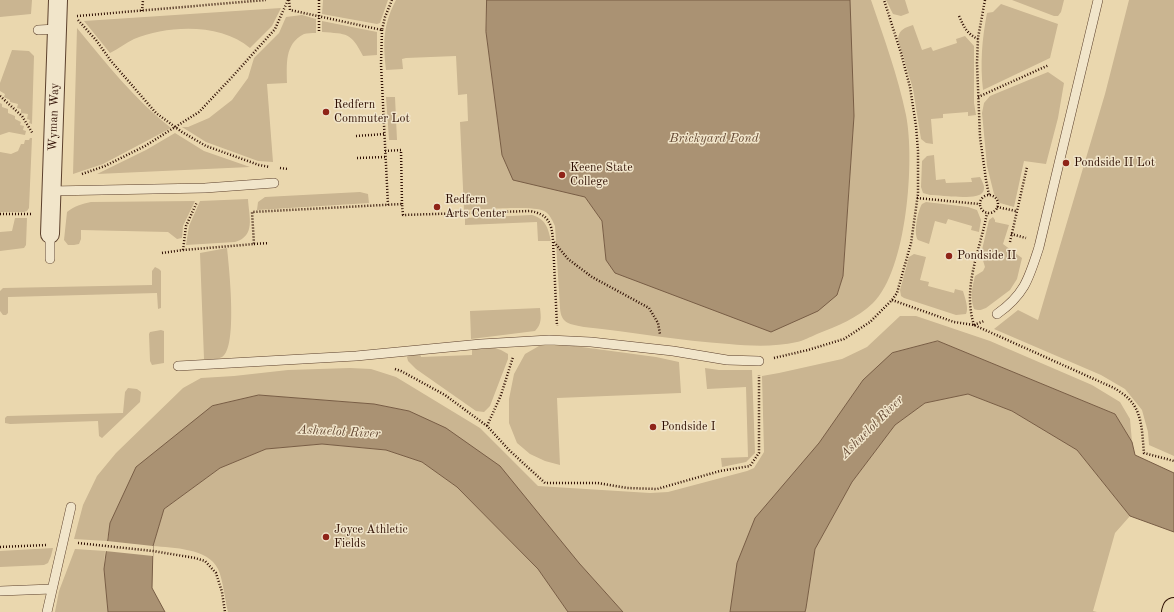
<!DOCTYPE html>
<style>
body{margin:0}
canvas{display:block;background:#ead7ae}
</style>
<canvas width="1174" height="612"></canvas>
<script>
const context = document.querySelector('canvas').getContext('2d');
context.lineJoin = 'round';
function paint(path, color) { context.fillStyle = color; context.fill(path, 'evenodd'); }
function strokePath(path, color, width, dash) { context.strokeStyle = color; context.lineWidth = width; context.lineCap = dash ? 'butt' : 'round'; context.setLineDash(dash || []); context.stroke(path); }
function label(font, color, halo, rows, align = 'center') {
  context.font = font + ' "Old Standard TT",serif'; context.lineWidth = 3; context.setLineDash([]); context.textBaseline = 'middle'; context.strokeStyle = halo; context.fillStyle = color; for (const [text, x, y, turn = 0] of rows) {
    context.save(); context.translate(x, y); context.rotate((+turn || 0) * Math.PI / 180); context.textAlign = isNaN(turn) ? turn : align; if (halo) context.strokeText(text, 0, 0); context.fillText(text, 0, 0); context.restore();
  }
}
paint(new Path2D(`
 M0 0H32L31 14 0 17Z
 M323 0H388L380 23 377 24 322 14Z
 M396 0H487L486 32 502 155 513 179 585 197 602 221 606 260 837 295 843 276 854 116 850 0H871C884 38 898 76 906 115 915 160 907 270 873 303 858 318 837 326 817 334 810 337 803 341 797 342 775 347 751 346 729 344 680 341 632 332 584 327 570 324 561 324 560 308L555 226C552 220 550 214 544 211 532 205 481 210 464 210L460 122 468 121 467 94 458 95 456 56 406 58 402 59 403 69 386 70C383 42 383 25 396 0Z
 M886 0H905L909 13 901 16 893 14Z
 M1012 0H1064L1061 12 1058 16H1054Z
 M1129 0H1174V456L1149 445 1148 432 1142 410 1125 389 1101 375 994 329 1018 310 1038 320 1105 94Z
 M1001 4 1058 24 1050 58 983 90C980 63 982 39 987 13L993 12Z
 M281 8 272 26 250 48C221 23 168 25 134 39 126 43 118 49 110 53L84 21Z
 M302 15 316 19V33C312 33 307 33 304 34 284 44 287 65 287 83L267 84 273 162 258 161 206 142 182 127H188L209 118 232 100 248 78 254 58 279 33 286 17Z
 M322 21 377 32V55L363 56C351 32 347 34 322 32Z
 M913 25 922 50 931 47 933 51 957 43 956 39 965 36 974 46V103L976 115 968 116V112L943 114V118L931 119 933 144 926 143 921 139 913 89 898 39C899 29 905 28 913 25Z
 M77 28C106 63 135 100 171 128L103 164 73 174Z
 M12 50 29 51 34 56 32 124 29 123 30 120 27 119 28 114 21 113V109L17 108 18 104 10 102V100L4 97 5 94 0 91V83Z
 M1048 72 1064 83 1058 118 1046 164 1024 161 1014 207 1000 203 994 194 987 166 982 113 984 103 990 96Z
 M386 97H395L397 140H389Z
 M0 103 2 104V107L8 109V113L15 116V119L21 122 20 125 24 126 23 130 26 131 25 135 9 132 0 135Z
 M175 133 204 151 250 167 97 174 146 150Z
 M30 138H32L29 208 27 211 24 212H0V152L11 154 18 151 21 144H24L25 140H29Z
 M934 155 936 180 945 179 946 183 972 182 971 178 980 177C982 181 986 187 983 192 978 201 940 195 930 195L923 193 921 187 922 161 927 156Z
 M360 192 368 194 369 203 257 210 258 202 265 197Z
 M248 199C249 217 256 236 235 242L186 245 189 226 200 201Z
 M195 201 183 226 182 238 177 239 168 232 81 230V239L79 244 74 245H68L64 240 67 212C74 206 82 204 91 202Z
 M926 202 968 207 977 210 981 220 979 232 971 230 972 226 948 219 946 224 935 221 929 244 918 240C913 234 918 210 922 204Z
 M532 215C546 219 548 228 551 241H538L537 222 465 225V218Z
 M993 217 995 220V222L1009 225 1003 244 1022 258 1017 279 1010 290 986 308C981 310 979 311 974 309 970 298 972 287 975 276L983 271 985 267 981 254 989 220Z
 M15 218H27L26 245 24 248 0 251V232L12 231Z
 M227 248C229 267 238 348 222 357 217 360 210 359 204 359L200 253Z
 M914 254 926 257 920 280 929 282 928 286 954 293 955 289 963 291C965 298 969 308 966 314L956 315 904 298 901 296 900 290 909 257Z
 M155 267 159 269 161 271V308L158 309 157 293 8 297V313L6 315H3L0 311V291L3 288 152 285V271Z
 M540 308C541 317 542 324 535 331L471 339 470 311Z
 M900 316H916L990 341 1092 385 1120 402 1130 419 1132 442 1115 414 938 341 863 380 737 563 730 612H623L579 563 409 411 374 404 259 395 110 523 107 541 74 539 83 505 97 476 116 453 183 388 201 378 234 376 288 370 350 368 371 369 396 377 480 428 538 486 650 493 668 492 747 471 754 468 764 452 762 376 779 373 842 359 867 347Z
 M161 330 164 331V363L152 365 150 361 149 334 150 332Z
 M539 346H574L656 357 679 362 681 393 557 398 560 465 545 461 530 454 517 443 509 423V399L514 374 525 354Z
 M495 348 501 350 508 354V359L490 406 484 412 476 411 416 369 408 361 407 357 410 354 420 353 421 357 472 355V349Z
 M705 368 719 370H752L755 453 746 462 722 467 721 458 748 457 746 387 707 389Z
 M128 388 137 389 141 392 140 402 102 438 99 436 98 421 10 424 5 423V418L7 416 123 413 125 392Z
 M968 394 1012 411 1077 450 1130 516 1115 533 1093 611 1097 612H805L806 608 815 549 852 482 895 425 925 403Z
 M322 444 386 450 422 462 457 487 538 569 568 612H228C225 601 223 579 218 569 208 548 173 548 153 546L164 509 220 468 266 449Z
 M53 548 51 556 48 563 44 565 0 567V551Z
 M75 549 105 551 104 569 108 612H55L59 591Z`), '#cab591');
const water = new Path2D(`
 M487 0H850L854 116 843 276 837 295 818 311 771 332 615 273 606 260 602 221 585 197 513 180 502 155 486 32Z
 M938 341 1115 414 1132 442 1135 455 1174 473V532L1130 516 1077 450 1012 411 968 394 925 403 895 425 852 482 815 549 806 608 805 612H730L737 563 755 518 819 443 863 380 892 353Z
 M259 395 374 404 409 411 446 428 500 466 579 563 623 612H568L538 569 457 487 422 462 386 450 322 444 266 449 220 468 164 509 153 546 152 588 165 612H108L104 569 110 523 136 467 212 406Z`);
paint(water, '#aa9273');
strokePath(water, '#785d45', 1);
paint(new Path2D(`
 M107 541 153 546V556L105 551Z`), '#ead7ae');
const lane = new Path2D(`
 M38 30 57 29
 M51 191 205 188 274 183
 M50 259V234
 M997 314C1025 294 1029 278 1039 247L1098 0
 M178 366 356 356 481 344 549 340 591 342 673 351 727 360 759 361
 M0 591 52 589
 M47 612 71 507`);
const street = new Path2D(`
 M50 234 58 0`);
const highway = new Path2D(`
 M1173 612 1174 609`);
strokePath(lane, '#5c402c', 10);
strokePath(street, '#5c402c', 20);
strokePath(highway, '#2d0d01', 24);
strokePath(new Path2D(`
 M289 0 290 10 382 30 385 17 392 0
 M319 0V32
 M985 0 978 38 977 63 980 137 986 180 989 195
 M142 11 143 0
 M77 16 266 0
 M959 16C964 27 967 34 978 39
 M78 20 96 40 111 61 156 113 182 132 206 146 259 165 270 167
 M382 30 381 64 388 205
 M0 96 22 116 33 134
 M978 97 1049 65
 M356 136 385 134
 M385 151 401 150 402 204
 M357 158 385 157
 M280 168 288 169
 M82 174 105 166 145 146 199 112 232 77 275 29 288 0
 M980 204a9 9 0 1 1 18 0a9 9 0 1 1-18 0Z
 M917 198 979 204
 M997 207 1016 211
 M0 214H31
 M1011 234 1026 238
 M554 242 568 259 592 277 649 308 658 323 660 334
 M1010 242 1027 167
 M254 244 269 243
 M183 250 186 226 197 202
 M162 253 183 250 254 244 252 212 402 204 403 215 530 211C548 214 552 223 553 241L557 326
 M892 300 954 322 974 325 1114 388C1119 391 1125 395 1129 399 1143 413 1142 435 1144 453L1174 461
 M974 325C962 287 980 251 987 213
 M974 325 984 321
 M774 358 808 350 844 339 870 322 892 300 897 293 911 243 918 194V151L916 126 910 87 901 53 884 0
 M395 369 401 371 445 395 487 426 510 451 545 483H598L627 488 657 489 720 471 750 466 759 453V375
 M487 426 501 395 513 357
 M78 543 153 551 195 558 205 561 216 573 222 592 225 612
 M0 547 47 545`), '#2d0d01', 2.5, [1, 2]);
strokePath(lane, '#f1e5ca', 9);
strokePath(street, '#f1e5ca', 18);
strokePath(highway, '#ead7ae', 22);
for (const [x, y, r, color] of [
 [326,112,4,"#8f2418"],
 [1066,163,4,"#8f2418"],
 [562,175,4,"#8f2418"],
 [437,207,4,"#8f2418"],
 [949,256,4,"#8f2418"],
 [653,427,4,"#8f2418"],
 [326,537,4,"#8f2418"]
]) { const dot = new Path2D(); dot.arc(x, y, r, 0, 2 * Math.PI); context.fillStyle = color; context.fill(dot); strokePath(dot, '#f1e5ca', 1.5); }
label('12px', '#2d0d01', '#f1e5ca', [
 ["Redfern",334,105],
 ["Commuter Lot",334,119],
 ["Pondside II Lot",1074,163],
 ["Keene State",570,168],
 ["College",570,182],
 ["Redfern",445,200],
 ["Arts Center",445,214],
 ["Pondside II",957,256],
 ["Pondside I",661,427],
 ["Joyce Athletic",334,530],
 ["Fields",334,544]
], 'left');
label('12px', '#2d0d01', '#f1e5ca', [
 ["Wyman Way",54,117,-88]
]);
label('italic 13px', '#654934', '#f1e5ca', [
 ["Brickyard Pond",714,139],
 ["Ashuelot River",872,427,-45],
 ["Ashuelot River",339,432,3]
]);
</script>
